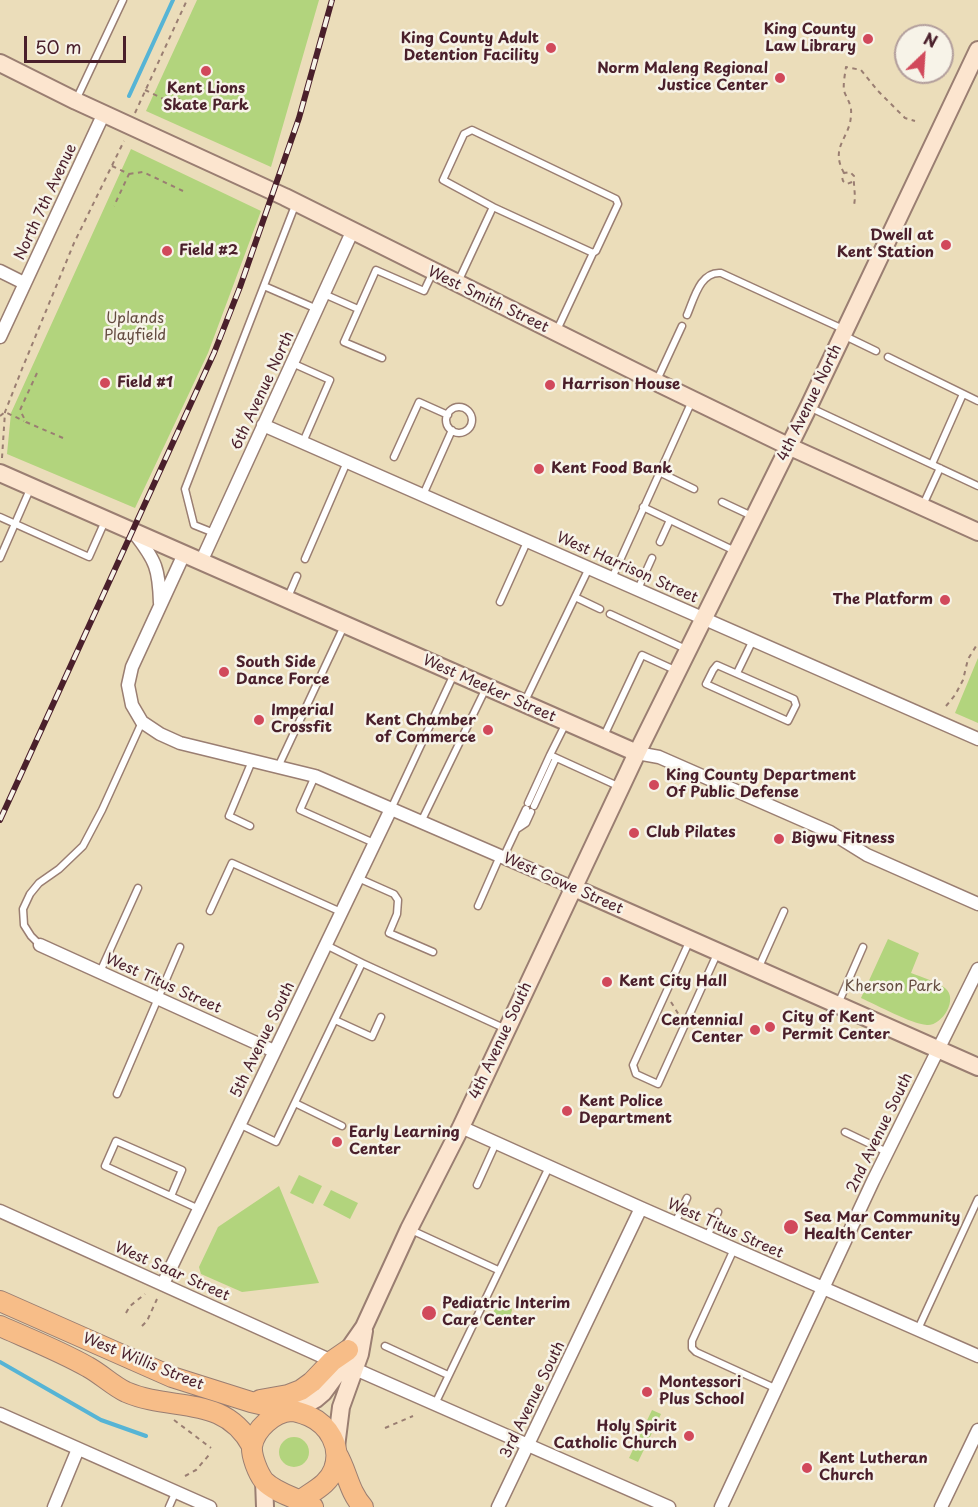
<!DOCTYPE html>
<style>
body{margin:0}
#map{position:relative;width:978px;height:1507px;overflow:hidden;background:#ebddba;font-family:"Playpen Sans",sans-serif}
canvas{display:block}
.north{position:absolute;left:894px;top:24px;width:60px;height:60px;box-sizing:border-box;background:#f7f3e8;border:2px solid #b29e9c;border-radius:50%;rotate:25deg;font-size:16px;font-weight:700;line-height:24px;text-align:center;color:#4a1f2b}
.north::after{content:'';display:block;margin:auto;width:21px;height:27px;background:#d1495b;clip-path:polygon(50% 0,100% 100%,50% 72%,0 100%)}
.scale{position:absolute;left:24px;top:36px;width:102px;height:27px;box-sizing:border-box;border:3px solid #4a1f2b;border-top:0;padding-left:8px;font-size:18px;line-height:21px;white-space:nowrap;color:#4a1f2b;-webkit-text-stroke:4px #f7f3e8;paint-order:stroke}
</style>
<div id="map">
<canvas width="978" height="1507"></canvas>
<div class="north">N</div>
<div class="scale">50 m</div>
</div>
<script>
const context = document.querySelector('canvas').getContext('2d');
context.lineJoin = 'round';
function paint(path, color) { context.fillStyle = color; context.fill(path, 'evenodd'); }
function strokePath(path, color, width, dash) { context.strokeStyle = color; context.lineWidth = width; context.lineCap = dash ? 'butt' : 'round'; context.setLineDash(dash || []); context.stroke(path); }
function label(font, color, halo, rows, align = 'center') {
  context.font = font + ' "Playpen Sans",sans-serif'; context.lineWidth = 5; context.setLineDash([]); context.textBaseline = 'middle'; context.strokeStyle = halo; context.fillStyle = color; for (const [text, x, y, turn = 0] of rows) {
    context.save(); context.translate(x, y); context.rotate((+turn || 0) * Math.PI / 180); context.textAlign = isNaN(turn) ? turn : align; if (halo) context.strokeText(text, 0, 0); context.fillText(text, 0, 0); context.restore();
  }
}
paint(new Path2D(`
 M197 0H319L271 167 146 111Z
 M131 149 261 211 208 353 135 508 7 454 11 413Z
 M978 658V723L955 713Z
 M888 939 919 953 911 973C921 977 936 981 945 988 959 999 942 1026 927 1025 911 1024 877 1005 861 998Z
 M299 1175 322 1186 313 1204 290 1193Z
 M279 1186 319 1283 242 1292 201 1274 199 1267 218 1227Z
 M331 1190 358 1203 350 1219 323 1205Z
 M499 1301 509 1303 512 1310 510 1317 500 1323 491 1317Z
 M652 1410 661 1414 638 1462 629 1458Z
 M279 1452a15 15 0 1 1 30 0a15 15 0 1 1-30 0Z`), '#b2d47d');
strokePath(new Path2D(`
 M129 96 173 0
 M0 1362 101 1420 146 1436`), '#56b4d5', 4);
const lane = new Path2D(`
 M76 100 123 0
 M493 207 443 180 464 134 472 130 616 199 618 204 596 251 593 253
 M458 282 493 207 593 253 557 330
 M264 286 317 309
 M324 294 358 309
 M687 315C694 299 700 271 721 273L843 329
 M845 336 876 351
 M888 357 978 401
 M382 358 344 342 376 270 424 291 433 272
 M292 363 330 380 303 442
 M657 380 682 326
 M809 407 978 486
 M446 420a13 13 0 1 1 26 0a13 13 0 1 1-26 0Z
 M394 457 419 402 448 415
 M932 464 963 394
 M659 472 694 489
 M423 495 452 430
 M722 502 754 517
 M923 505 940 468
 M643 507 735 551
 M0 517 89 557 105 521
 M214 533 194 525 185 489 296 203
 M660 542 670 520
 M0 558 31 487
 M305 559 347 462
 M612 578 692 401
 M638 589 652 558
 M288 597 297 576
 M575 597 600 609
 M500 602 527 542
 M610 614 688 650
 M717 665 794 699 796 705 788 721 706 684 713 670Z
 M737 673 753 640
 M524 703 589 568
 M566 723 550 755 620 787
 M603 738 642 655 677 671
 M278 767 344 626
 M315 776 300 810 374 843
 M528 803 550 755
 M534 806 556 758
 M391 809 454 674
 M421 822 486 688
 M250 826 229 816 252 761
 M517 829 526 823 531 812
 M503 858 526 809
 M358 878 394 894 398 900 397 914 389 933 433 952
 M478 906 500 856
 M210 911 232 863 341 912
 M690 940 633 1065 636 1074 658 1084 717 954
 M40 945 31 936 24 925 23 909 30 894 39 883 59 869 83 846 102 810 142 722
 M362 963 506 1029
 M758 969 784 911
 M100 972 138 888
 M838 1004 863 947
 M335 1020 372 1037 381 1017
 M117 1094 180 947
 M295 1103 342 1126
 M239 1124 276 1142 362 963 326 945
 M845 1132 887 1152
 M477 1185 496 1143
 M171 1196 182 1170 116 1141 105 1166 199 1209
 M675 1223 687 1198
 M409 1229 498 1270
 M707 1237 718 1212
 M734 1249 692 1341V1348L696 1352 777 1389
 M918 1329 978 1199
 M385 1346 448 1375
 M435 1404 549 1167
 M169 1507 176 1491`);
const street = new Path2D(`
 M0 271 24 283
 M0 337 104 113
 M263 425 978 739
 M135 534C156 561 159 569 160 603
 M184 554 132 667 128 685 132 705 142 722 160 734 180 743 315 776 574 888
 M201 562 352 232
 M637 753 659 757 830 832 867 855 978 904
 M40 945 274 1051
 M461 1127 641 1208 978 1356
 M0 1211 332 1361
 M163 1284 391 809
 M355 1369 669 1507
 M0 1414 210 1507
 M54 1507 78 1449
 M498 1507 641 1208
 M721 1507 873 1181 978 969
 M941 1507 978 1430`);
const secondary = new Path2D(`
 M0 63 76 101 285 197 654 381 788 446 978 532
 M0 473 637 753
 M574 888 978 1067
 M294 1411 316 1399 323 1393 337 1374 348 1350 364 1327 409 1229 461 1127 637 753 809 406 978 50
 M336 1447 341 1407 360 1354 364 1331
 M264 1480 265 1507`);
const primary = new Path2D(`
 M0 1301 172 1377 251 1402 290 1411
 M0 1326C29 1339 60 1351 88 1367 101 1374 113 1386 126 1392 172 1412 224 1394 252 1446
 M260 1400 288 1395 301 1390 312 1382 332 1361 348 1350
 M337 1454C347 1471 349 1492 363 1507
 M301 1500C313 1491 329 1484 334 1469 342 1447 329 1425 309 1416 304 1414 297 1411 291 1411 274 1412 255 1429 252 1446 251 1456 258 1473 264 1481 277 1494 298 1498 313 1507`);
strokePath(lane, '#9a7e72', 9);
strokePath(street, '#9a7e72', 15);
strokePath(secondary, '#9a7e72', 20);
strokePath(primary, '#9a7e72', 22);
strokePath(new Path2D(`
 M145 90 174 104 177 103 181 95
 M135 113 187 0
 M112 166 129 174 114 206
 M844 173C829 146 851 138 851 114 852 105 847 99 844 91 843 84 845 74 846 67L861 70 878 91 905 118 915 121
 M129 174 143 172 183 191
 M852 182 847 184 843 181 842 177 844 173 850 172 854 176C853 186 857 198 853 208
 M37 373 20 410 26 422 63 438
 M0 416 5 412 24 421
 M2 458 5 412 22 369 74 243 124 141
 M946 706 955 695 963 680 968 659 978 643
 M671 1002 679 1015
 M126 1313 130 1306 145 1294
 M142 1326 147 1321 157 1299
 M174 1420 211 1448
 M385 1428 413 1416
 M185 1476 196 1470 209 1455`), '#9a7e72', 2, [4.5, 4.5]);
strokePath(lane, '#fff', 6);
strokePath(street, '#fff', 12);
strokePath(secondary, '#fce5cf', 16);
strokePath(primary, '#f7bd88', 20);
const rail = new Path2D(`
 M0 820 214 353 240 287 299 118 332 0`);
strokePath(rail, '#4a1f2b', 6);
strokePath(rail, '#f7f3e8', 4, [11]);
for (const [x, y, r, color] of [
 [868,39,6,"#d1495b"],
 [551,48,6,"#d1495b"],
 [206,71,6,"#d1495b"],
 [780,78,6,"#d1495b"],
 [946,245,6,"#d1495b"],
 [167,251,6,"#d1495b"],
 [105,383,6,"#d1495b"],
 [550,385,6,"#d1495b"],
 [539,469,6,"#d1495b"],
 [945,600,6,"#d1495b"],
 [224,672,6,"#d1495b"],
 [259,720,6,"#d1495b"],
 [488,730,6,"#d1495b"],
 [654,785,6,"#d1495b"],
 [634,833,6,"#d1495b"],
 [779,839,6,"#d1495b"],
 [607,982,6,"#d1495b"],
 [770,1027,6,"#d1495b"],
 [755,1030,6,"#d1495b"],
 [567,1111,6,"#d1495b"],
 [337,1142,6,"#d1495b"],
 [791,1227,8,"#d1495b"],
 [429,1313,8,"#d1495b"],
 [647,1392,6,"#d1495b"],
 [689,1436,6,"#d1495b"],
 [807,1468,6,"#d1495b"]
]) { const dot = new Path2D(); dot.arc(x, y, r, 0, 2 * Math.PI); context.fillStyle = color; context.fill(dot); strokePath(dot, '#f7f3e8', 2); }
label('bold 15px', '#4a1f2b', '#f7f3e8', [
 ["King County",856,30,"right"],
 ["Law Library",856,47,"right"],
 ["King County Adult",539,39,"right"],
 ["Detention Facility",539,56,"right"],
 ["Norm Maleng Regional",768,69,"right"],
 ["Justice Center",768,86,"right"],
 ["Kent Lions",206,89,"center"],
 ["Skate Park",206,106,"center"],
 ["Dwell at",934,236,"right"],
 ["Kent Station",934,253,"right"],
 ["Field #2",179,251],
 ["Field #1",117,383],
 ["Harrison House",562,385],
 ["Kent Food Bank",551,469],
 ["The Platform",933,600,"right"],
 ["South Side",236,663],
 ["Dance Force",236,680],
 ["Imperial",271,711],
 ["Crossfit",271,728],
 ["Kent Chamber",476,721,"right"],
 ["of Commerce",476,738,"right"],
 ["King County Department",666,776],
 ["Of Public Defense",666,793],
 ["Club Pilates",646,833],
 ["Bigwu Fitness",791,839],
 ["Kent City Hall",619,982],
 ["City of Kent",782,1018],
 ["Permit Center",782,1035],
 ["Centennial",743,1021,"right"],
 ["Center",743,1038,"right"],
 ["Kent Police",579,1102],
 ["Department",579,1119],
 ["Early Learning",349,1133],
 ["Center",349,1150],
 ["Sea Mar Community",804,1218],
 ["Health Center",804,1235],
 ["Pediatric Interim",442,1304],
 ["Care Center",442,1321],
 ["Montessori",659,1383],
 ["Plus School",659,1400],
 ["Holy Spirit",677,1427,"right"],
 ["Catholic Church",677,1444,"right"],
 ["Kent Lutheran",819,1459],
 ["Church",819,1476]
], 'left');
label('15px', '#4a1f2b', '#f7f3e8', [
 ["North 7th Avenue",46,202,-65],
 ["West Smith Street",488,300,26],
 ["6th Avenue North",263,391,-65],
 ["4th Avenue North",810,403,-64],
 ["West Harrison Street",627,568,24],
 ["West Meeker Street",489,689,24],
 ["West Gowe Street",563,884,24],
 ["West Titus Street",163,984,24],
 ["5th Avenue South",263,1040,-64],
 ["4th Avenue South",501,1041,-65],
 ["2nd Avenue South",880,1133,-64],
 ["West Titus Street",725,1229,24],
 ["West Saar Street",172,1272,24],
 ["West Willis Street",143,1362,22],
 ["3rd Avenue South",533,1400,-64]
]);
label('15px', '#644c40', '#f7f3e8', [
 ["Uplands",135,319],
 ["Playfield",135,336],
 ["Kherson Park",893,987]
]);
</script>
